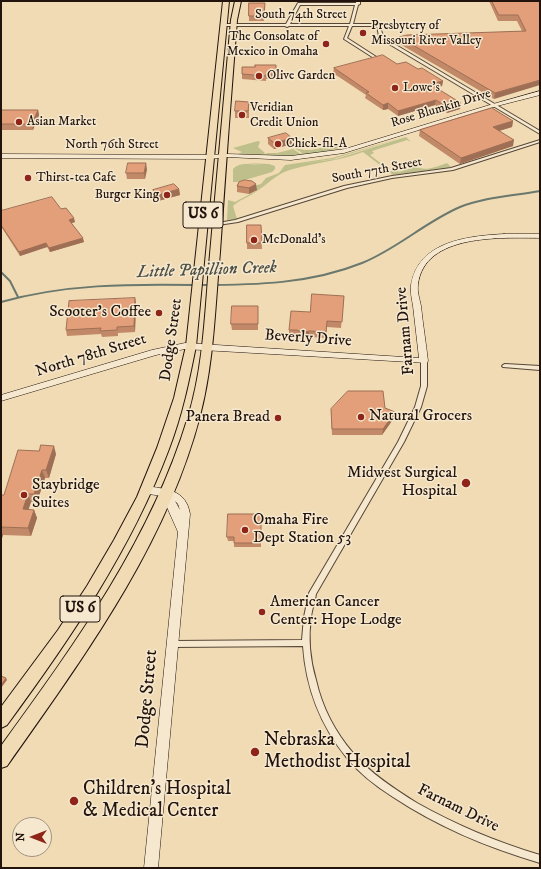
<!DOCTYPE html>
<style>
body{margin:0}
#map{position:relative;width:541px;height:869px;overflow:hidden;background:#f0dbb4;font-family:"IM FELL DW Pica",serif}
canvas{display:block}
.frame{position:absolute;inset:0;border:2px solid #22140d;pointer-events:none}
.north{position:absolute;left:12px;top:817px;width:40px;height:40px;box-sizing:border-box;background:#f5e8ce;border:1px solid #a19381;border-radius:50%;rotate:270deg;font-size:11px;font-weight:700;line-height:16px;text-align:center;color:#22140d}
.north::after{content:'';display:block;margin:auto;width:14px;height:18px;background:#8f2418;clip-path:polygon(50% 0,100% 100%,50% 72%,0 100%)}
</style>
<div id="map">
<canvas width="541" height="869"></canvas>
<div class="frame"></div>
<div class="north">N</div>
</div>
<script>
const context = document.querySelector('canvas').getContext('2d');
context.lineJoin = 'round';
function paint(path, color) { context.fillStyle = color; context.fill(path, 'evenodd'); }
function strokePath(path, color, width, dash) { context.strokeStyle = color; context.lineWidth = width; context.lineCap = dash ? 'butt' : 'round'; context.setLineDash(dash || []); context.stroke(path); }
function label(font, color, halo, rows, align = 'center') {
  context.font = font + ' "IM FELL DW Pica",serif'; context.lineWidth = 3; context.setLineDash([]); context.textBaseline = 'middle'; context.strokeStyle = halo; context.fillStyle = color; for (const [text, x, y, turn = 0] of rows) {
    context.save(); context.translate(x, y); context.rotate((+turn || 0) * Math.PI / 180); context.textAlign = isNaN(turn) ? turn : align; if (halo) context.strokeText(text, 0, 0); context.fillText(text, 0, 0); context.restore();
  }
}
paint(new Path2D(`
 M404 137 333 159 299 164 336 159 406 137 411 142 407 140 372 151 374 153 370 155 391 171 396 169 399 172 412 168 411 165C426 172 432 168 447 163L451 167 393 175 363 152C340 161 317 162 293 169 275 174 269 184 254 193 247 198 239 200 233 206L237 219 227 220 228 200 235 202 256 191 254 186 261 184 266 178 279 173 285 165 332 158Z
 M258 141 260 142 258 147 265 153 262 155 268 153H277L293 149 302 155 301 152 294 148H296C309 153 320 148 335 144L339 148 327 151 338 149 335 151 292 156 238 154 242 152 233 148Z
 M246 163 269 164 275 166V169L272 172 238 182H233V169C240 161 254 165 263 165Z`), '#bebf8a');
strokePath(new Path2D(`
 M1 272 10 281 18 297
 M200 285C255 285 310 284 362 263 397 249 425 222 460 207 485 197 513 196 540 191
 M1 302C65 284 129 284 195 285`), '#6a786d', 2);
const street = new Path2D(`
 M356 1H360V4L358 5 353 24H379L383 36 386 39 540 131V134L384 41 379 36 377 26H352L347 38 378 58 379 59 377 60 344 39 349 26H289L287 27 285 26H223L221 25 223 24H286L298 3H356ZM300 5H355L350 24H290Z
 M540 140V142L453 170 392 178 347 188 238 222 218 225 216 224 218 223 235 220 344 186 392 176 451 168Z
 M424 359 427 361V386L421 407 404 442 316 594C315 601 312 609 311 617 308 638 310 660 316 680 322 707 335 732 353 753 370 773 394 789 417 803 456 825 497 842 540 855V863C489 848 438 827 393 797 376 786 360 774 347 758 320 725 306 688 303 646L173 647 170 646 169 644 170 642 173 641 302 640 304 617 309 593 398 442 415 407 421 386V361Z
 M505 364 540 366V370L503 367 502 366 503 365Z`);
const secondary = new Path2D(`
 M540 91V95L497 106 344 153 291 160 227 157 209 159 1 158V154L209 155 227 154 291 156 345 149 493 104Z
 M504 234H540V238C502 238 424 233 418 285 417 292 420 300 421 306 423 325 426 343 428 361L427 363 185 349 156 355 1 401V395L152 350 185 343 419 358C417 341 415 323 413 306 412 300 410 291 411 285 418 241 468 236 504 234Z
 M145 486C166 489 186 489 190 514L158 868H144L178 532 162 496 142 493 140 490 142 487ZM175 501 178 504 180 510Z`);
const highway = new Path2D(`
 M223 1H229L196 346C189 381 182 415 169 449 131 550 70 639 7 725L1 728V707L58 630 87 586 114 540 137 497 157 448 174 398 186 346Z
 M235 1H241L237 20C231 97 225 175 220 252 215 307 214 362 200 416 166 546 83 658 7 766L1 768V746C75 644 151 540 188 417 204 365 205 309 210 254 217 176 224 98 231 20Z`);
strokePath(street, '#564637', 2);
strokePath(secondary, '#22140d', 1);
strokePath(highway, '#22140d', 2);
paint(street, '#f5e8ce');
paint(secondary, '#f5e8ce');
paint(highway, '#f0dbb4');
paint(new Path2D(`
 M489 1H540L494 99 398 43 399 37 522 31 517 21H498Z
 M265 3 264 21H249V16Z
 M397 64 418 69 443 81 442 86 436 88 461 103 460 109 447 113 435 105 398 116 388 109 383 110 365 98 366 95 333 73 334 68Z
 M276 65V79H266V81L242 79V67H255Z
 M249 102V118H235V111Z
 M1 110H38L39 115 33 130H1Z
 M513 121 512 127 499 131 513 146 460 164 419 136 420 130Z
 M268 138 292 144 274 149 268 144Z
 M147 169 145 179H127L126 173Z
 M239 182 257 190 249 194 237 192V186Z
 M179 189 180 195 158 201 153 196V190Z
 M61 209 75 222 71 223 84 242 50 252 47 247 20 256 2 228H1V211Z
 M247 225H261L262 249H247Z
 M344 296 341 328 327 327 326 338 309 337 303 339 297 336H289V330L310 312Z
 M135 298 136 304 135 332 118 333V336L102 337 101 334 67 336 66 330Z
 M258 306V330H232L231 324Z
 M385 408 395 412 394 418 382 435H332L331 415V409Z
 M56 454 49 478H45L37 502H31L28 510H34L37 518 31 536 3 535 2 538H1V495H4Z
 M261 514V547H234V541H228L227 537Z`), '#c28968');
paint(new Path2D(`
 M540 80V85L494 99 495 93Z
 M443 81 442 86 430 89V84Z
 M436 100 435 105 398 116V111Z
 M388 103V109L383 110V105Z
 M461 103 460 109 447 113V107Z
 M38 110 39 115 33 130 32 124Z
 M513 121 512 127 492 133 493 127Z
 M292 138V144L274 149V143Z
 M514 140 513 146 460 164 461 158Z
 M146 163 147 169 145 179 144 173Z
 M256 184 257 190 249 194V188Z
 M179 189 180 195 158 201V195Z
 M74 218 75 222 69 224V220Z
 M83 238 84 242 50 252 49 248Z
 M46 243 47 247 20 256 19 252Z
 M135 298 136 304 135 332 134 326Z
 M309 331V337L303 339V333Z
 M395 412 394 418 382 435 383 429Z
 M54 446 56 454 49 478 46 470Z
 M42 470 45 478 37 502 34 494Z
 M28 494 31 502 26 517 23 509Z
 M34 510 37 518 31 536 28 528Z
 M1 530 3 535 2 538 1 535Z
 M6 678 7 680 1 688V685Z`), '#9e6f55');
const building = new Path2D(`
 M492 1H540V80L495 93 399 37 407 35 526 31 518 15H499Z
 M249 3H265L264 16H249Z
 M383 55 397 64 406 62 418 69 422 68 443 81 430 84 461 103 447 107 436 100 398 111 388 103 383 105 366 93 369 92 334 68Z
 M255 65H276V74H266V76L242 74V67H255Z
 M236 101 249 102 248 111H235Z
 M492 108 513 121 493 127 514 140 461 158 420 130Z
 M1 110H38L32 124H1Z
 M286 133 292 138 274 143 268 138Z
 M128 163H146L144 173H126Z
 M245 180 252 181 256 184 249 188 237 186 239 182Z
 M174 184 179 189 158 195 153 190Z
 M52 197 61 209 66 208 74 218 69 220 83 238 49 248 46 243 19 252 1 225V211Z
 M247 225H261L262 243H247Z
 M312 294 344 296 342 322 327 321 326 332 309 331 303 333 297 330H289L291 311 310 312Z
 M135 298 134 326 117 327V330L100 331 101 328 66 330 69 301Z
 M232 306H258V324H231Z
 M348 391H383L385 408 395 412 383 429H332L331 409Z
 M41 445 54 446 46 470H42L34 494H28L23 509 34 510 28 528 1 527V495H4L18 450 39 451Z
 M228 514H261V543H234V537H227Z
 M1 676 6 678 1 685Z`);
paint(building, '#e29f79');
strokePath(building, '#9e6f55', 1);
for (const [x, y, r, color] of [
 [363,33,4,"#8f2418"],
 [326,44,4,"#8f2418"],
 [259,76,4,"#8f2418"],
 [395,88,4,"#8f2418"],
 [242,115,4,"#8f2418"],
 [19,122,4,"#8f2418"],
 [278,144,4,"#8f2418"],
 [28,178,4,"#8f2418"],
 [167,195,4,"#8f2418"],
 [254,240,4,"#8f2418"],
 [159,313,4,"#8f2418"],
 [361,417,4,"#8f2418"],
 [278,418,4,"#8f2418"],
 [466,483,5,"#8f2418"],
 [24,495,4,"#8f2418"],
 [245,530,4,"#8f2418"],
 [262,612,4,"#8f2418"],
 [255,752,5,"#8f2418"],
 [74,801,5,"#8f2418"]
]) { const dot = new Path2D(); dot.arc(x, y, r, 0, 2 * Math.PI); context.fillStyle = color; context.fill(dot); strokePath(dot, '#f5e8ce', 1.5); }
label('13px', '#22140d', '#f5e8ce', [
 ["South 74th Street",301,15],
 ["Rose Blumkin Drive",441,109,-17],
 ["North 76th Street",112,145],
 ["South 77th Street",377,171,-11]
]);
label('13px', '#22140d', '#f5e8ce', [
 ["Presbytery of",371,26],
 ["Missouri River Valley",371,41],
 ["The Consolate of",318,37,"right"],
 ["Mexico in Omaha",318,52,"right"],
 ["Olive Garden",267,76],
 ["Lowe's",403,88],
 ["Veridian",250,108],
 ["Credit Union",250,123],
 ["Asian Market",27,122],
 ["Chick-fil-A",286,144],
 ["Thirst-tea Cafe",36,178],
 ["Burger King",159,195,"right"],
 ["McDonald's",262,240]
], 'left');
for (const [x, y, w] of [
 [203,215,40],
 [80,609,40]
]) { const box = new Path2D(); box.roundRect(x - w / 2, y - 13, w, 26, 3); context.fillStyle = '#f5e8ce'; context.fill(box); strokePath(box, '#22140d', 1); }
label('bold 15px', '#22140d', null, [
 ["US 6",203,215],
 ["US 6",80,609]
]);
label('16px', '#22140d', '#f5e8ce', [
 ["Scooter's Coffee",151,313,"right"],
 ["Natural Grocers",369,417],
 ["Panera Bread",270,418,"right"],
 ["Midwest Surgical",457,474,"right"],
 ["Hospital",457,492,"right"],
 ["Staybridge",32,486],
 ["Suites",32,504],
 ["Omaha Fire",253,521],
 ["Dept Station 53",253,539],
 ["American Cancer",270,603],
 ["Center: Hope Lodge",270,621]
], 'left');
label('16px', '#22140d', '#f5e8ce', [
 ["Farnam Drive",406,331,-95],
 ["Beverly Drive",308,339,4],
 ["Dodge Street",172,340,-82],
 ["North 78th Street",91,356,-17],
 ["Farnam Drive",458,809,26]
]);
label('italic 17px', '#4c4e45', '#f5e8ce', [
 ["Little Papillion Creek",207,271,-2]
]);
label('19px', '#22140d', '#f5e8ce', [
 ["Dodge Street",148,699,-85]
]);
label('19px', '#22140d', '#f5e8ce', [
 ["Nebraska",264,741],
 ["Methodist Hospital",264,763],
 ["Children's Hospital",83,790],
 ["& Medical Center",83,812]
], 'left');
</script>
